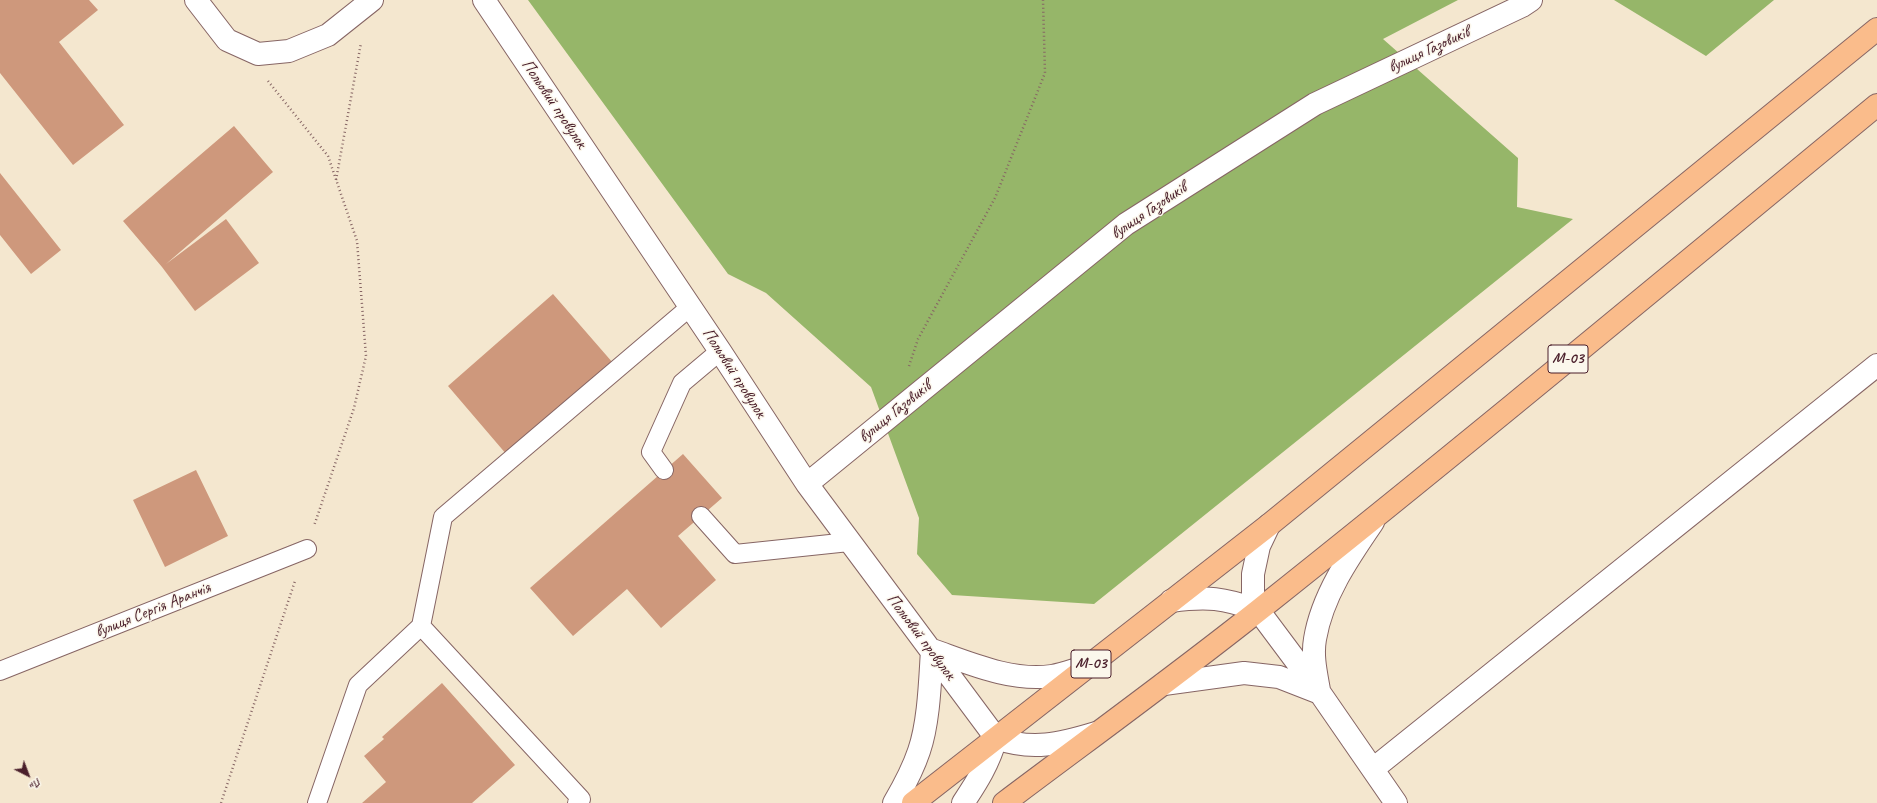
<!DOCTYPE html>
<meta charset="utf-8">
<style>
body{margin:0}
#map{position:relative;width:1877px;height:803px;overflow:hidden;background:#f4e7cf;font-family:Caveat,sans-serif}
canvas{display:block}
.north{position:absolute;left:8px;top:755px;width:40px;height:40px;-webkit-text-stroke:3px #fbf7ec;paint-order:stroke;rotate:138deg;font-size:11px;font-weight:700;line-height:16px;text-align:center;color:#4a1f2b}
.north::after{content:'';display:block;margin:auto;width:14px;height:18px;background:#4a1f2b;clip-path:polygon(50% 0,100% 100%,50% 72%,0 100%)}
</style>
<div id="map">
<canvas width="1877" height="803"></canvas>
<div class="north">Пн</div>
</div>
<script>
const context = document.querySelector('canvas').getContext('2d');
context.lineJoin = 'round';
function paint(path, color) { context.fillStyle = color; context.fill(path, 'evenodd'); }
function strokePath(path, color, width, dash) { context.strokeStyle = color; context.lineWidth = width; context.lineCap = dash ? 'butt' : 'round'; context.setLineDash(dash || []); context.stroke(path); }
function label(font, color, halo, rows, align = 'center') {
  context.font = font + ' Caveat,sans-serif'; context.lineWidth = 3; context.setLineDash([]); context.textBaseline = 'middle'; context.strokeStyle = halo; context.fillStyle = color; for (const [text, x, y, turn = 0] of rows) {
    context.save(); context.translate(x, y); context.rotate((+turn || 0) * Math.PI / 180); context.textAlign = isNaN(turn) ? turn : align; if (halo) context.strokeText(text, 0, 0); context.fillText(text, 0, 0); context.restore();
  }
}
paint(new Path2D(`
 M528 0H1458L1383 39 1518 158 1517 207 1573 219 1094 604 952 595 917 554 919 518 871 387 766 293 728 274Z
 M1614 0H1774L1706 56Z`), '#96b669');
paint(new Path2D(`
 M0 0H89L98 10 59 42 124 125 73 165 0 73Z
 M234 126 273 172 166 264 226 219 259 263 195 311 162 267 123 221Z
 M0 173 61 250 31 274 0 235Z
 M553 294 613 363 507 455 448 386Z
 M683 454 722 498 678 536 716 580 661 628 627 589 573 636 530 588Z
 M196 470 228 536 165 567 133 500Z
 M442 683 515 765 472 803H362L386 782 364 756 384 739 382 737Z`), '#ce987c');
const service = new Path2D(`
 M664 470 651 452 682 383 720 351
 M701 516 735 554 849 542
 M421 626 581 799 577 803
 M0 671 307 549
 M317 803 358 685 421 626 443 517 690 307`);
const minor = new Path2D(`
 M196 0 227 40 258 54 289 51 328 35 372 0
 M484 0 720 351 807 484 996 738
 M807 484 1126 224 1315 104 1522 6 1531 0
 M1269 525 1259 546 1253 574V593L1258 610 1320 693 1396 803
 M1171 601C1208 596 1223 598 1258 610
 M1164 684 1244 673 1279 677 1320 693
 M1319 690C1316 673 1312 656 1315 639 1322 596 1349 557 1373 522
 M996 738C1032 751 1060 744 1096 733
 M1373 769 1877 365
 M894 803C904 786 913 769 919 751 929 722 930 681 932 650 969 663 1012 682 1052 676 1064 674 1076 669 1088 666
 M963 803C977 782 989 763 996 738`);
const trunk = new Path2D(`
 M913 803 1269 525 1877 29
 M1004 803C1089 739 1176 676 1259 610 1468 444 1672 274 1877 105`);
strokePath(service, '#866564', 20);
strokePath(minor, '#866564', 24);
strokePath(trunk, '#866564', 24);
strokePath(new Path2D(`
 M268 81 328 156 357 241 366 356 354 408 314 526
 M336 180 361 43
 M909 366 918 339 995 198 1045 73 1043 0
 M221 803 295 581`), '#866564', 2.5, [1, 3]);
strokePath(service, '#fff', 18);
strokePath(minor, '#fff', 22);
strokePath(trunk, '#fabc8b', 22);
for (const [x, y, w] of [
 [1568,359,40],
 [1091,664,40]
]) { const box = new Path2D(); box.roundRect(x - w / 2, y - 14, w, 28, 3); context.fillStyle = '#fbf7ec'; context.fill(box); strokePath(box, '#4a1f2b', 1); }
label('bold 16px', '#4a1f2b', null, [
 ["М-03",1568,359],
 ["М-03",1091,664]
]);
label('17px', '#4a1f2b', '#fbf7ec', [
 ["вулиця Газовиків",1429,50,-25],
 ["Польовий провулок",554,104,56],
 ["вулиця Газовиків",1149,211,-34],
 ["Польовий провулок",734,373,57],
 ["вулиця Газовиків",895,412,-39],
 ["вулиця Сергія Аранчія",153,610,-22],
 ["Польовий провулок",921,637,53]
]);
</script>
